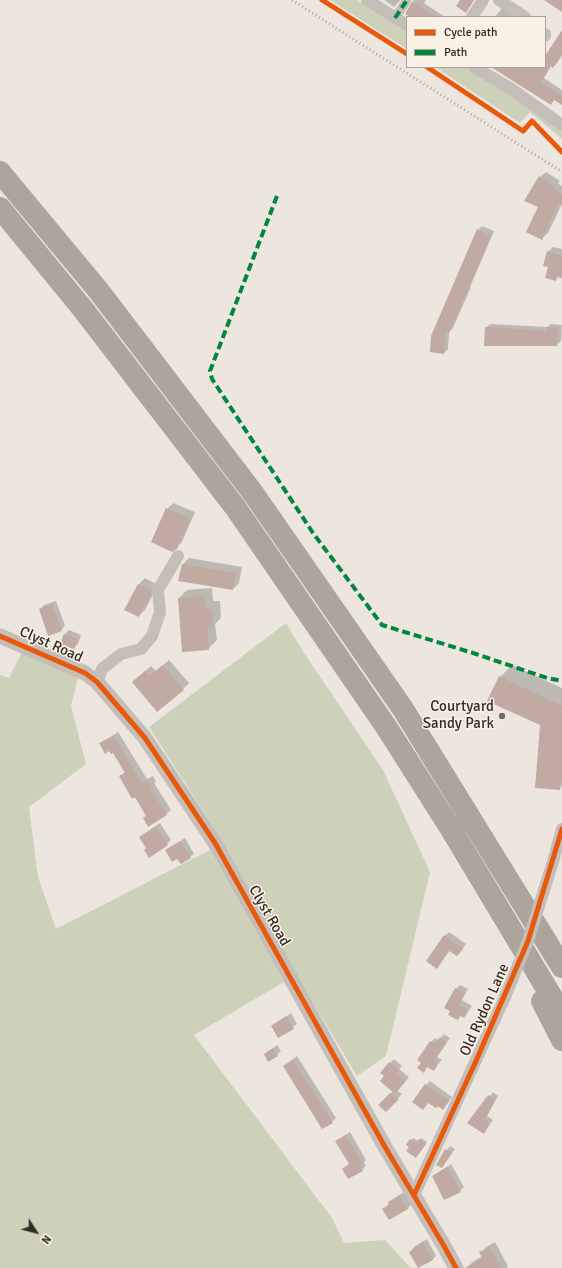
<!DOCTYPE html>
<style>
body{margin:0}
#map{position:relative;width:562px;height:1268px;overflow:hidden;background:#ece6df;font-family:Signika,sans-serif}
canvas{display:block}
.legend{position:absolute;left:406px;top:16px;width:140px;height:52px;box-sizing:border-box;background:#f9f0e6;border:1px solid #aba19a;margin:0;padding:5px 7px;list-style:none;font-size:12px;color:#352b27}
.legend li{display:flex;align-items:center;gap:8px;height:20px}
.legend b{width:20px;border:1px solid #aba19a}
.north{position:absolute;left:16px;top:1212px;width:40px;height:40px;-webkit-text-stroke:3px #f9f0e6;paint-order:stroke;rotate:126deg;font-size:11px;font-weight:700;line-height:16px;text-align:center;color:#352b27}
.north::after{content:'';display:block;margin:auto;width:14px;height:18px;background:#352b27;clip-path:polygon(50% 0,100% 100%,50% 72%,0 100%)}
</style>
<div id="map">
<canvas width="562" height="1268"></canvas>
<ul class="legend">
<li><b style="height:5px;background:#e8590c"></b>Cycle path</li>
<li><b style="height:5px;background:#00873e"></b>Path</li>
</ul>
<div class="north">N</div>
</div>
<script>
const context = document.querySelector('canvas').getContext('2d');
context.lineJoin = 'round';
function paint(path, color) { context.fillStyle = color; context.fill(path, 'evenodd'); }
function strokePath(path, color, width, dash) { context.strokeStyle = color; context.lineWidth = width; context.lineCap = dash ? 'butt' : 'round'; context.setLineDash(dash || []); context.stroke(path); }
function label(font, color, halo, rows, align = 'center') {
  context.font = font + ' Signika,sans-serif'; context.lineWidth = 3; context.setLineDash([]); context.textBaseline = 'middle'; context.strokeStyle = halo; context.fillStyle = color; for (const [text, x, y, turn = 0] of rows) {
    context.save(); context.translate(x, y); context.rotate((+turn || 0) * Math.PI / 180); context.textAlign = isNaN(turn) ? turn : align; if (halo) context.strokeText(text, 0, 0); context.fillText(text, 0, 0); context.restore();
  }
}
paint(new Path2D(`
 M330 0H357L407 30V49Z
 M435 67H467L556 125 562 132V139L530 112 520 123Z
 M286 623 304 653 383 770 430 872 386 1056 357 1076 296 974 222 840 149 727Z
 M23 650 78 677 71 706 86 764 29 807 38 877 56 929 210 850 284 982 194 1035 332 1218 344 1243 385 1240 411 1268H0V675L9 678Z`), '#cdd1b9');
paint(new Path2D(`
 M384 0H400L394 7Z
 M414 0H426L424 3 445 17H412L406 13Z
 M504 6 521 17H495Z
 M562 32V55L557 63 553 67 551 66 544 78 562 90V104L555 99 551 104 493 67H545V57Z
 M546 172 560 181 558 183 562 186V204L548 233 542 238 539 206 540 177Z
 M482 226 494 231 470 287H471L453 328 449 332 448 349 444 353 431 352 478 230Z
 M553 247 562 249V277L559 276 555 280 550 267 548 252Z
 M490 324 547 327 551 324 562 325 561 341 557 345 486 328Z
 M173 503 195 512 182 542 176 548 167 509Z
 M189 558 242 567 239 583 233 589 183 564Z
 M145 578 156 584 157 587 145 610 138 616 139 584Z
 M212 588 213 601H220L221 618 215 624 217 640 208 649 179 598 187 590Z
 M56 601 65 626 61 630 40 609 44 605Z
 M69 630 81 635 78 644 74 648 65 634Z
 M169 660 189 683 183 689 133 682 151 666 156 671Z
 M512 665 562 688V786L559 789 541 724 500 677Z
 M118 732 147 779 153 776 156 782 154 783 171 810 166 814 147 815 120 776 125 772 114 752 100 744Z
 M160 823 171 840 167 844 147 848 140 837Z
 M185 838 194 854 190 857 178 858 166 850Z
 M449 932 466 944 461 951 450 950 440 963 445 936Z
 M460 985 468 989 462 1000 472 1006 464 1017 461 1015 457 1019 456 989Z
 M291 1013 297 1024 279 1037 272 1026Z
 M444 1034 450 1038 437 1057 442 1060 433 1070 428 1066 424 1071 422 1063 418 1060 431 1042 435 1038 439 1040Z
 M277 1045 281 1051 277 1055 265 1054Z
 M297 1056 336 1118 332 1122 284 1066Z
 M394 1059 402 1066 399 1069 409 1077 397 1091 402 1094 386 1111 380 1105 393 1091 385 1076 381 1072Z
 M430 1081 452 1097 443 1109 426 1085Z
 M493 1092 498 1096 487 1116 493 1120 483 1133 468 1123Z
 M350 1132 366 1160 364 1162 366 1166 362 1170 343 1169 350 1163 336 1141Z
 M413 1138 418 1141 421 1138 427 1142 418 1155 407 1145Z
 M450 1146 455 1149 442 1167 437 1164Z
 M451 1164 464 1187 460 1191 433 1176Z
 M404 1192 411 1205 407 1209H384L393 1199Z
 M427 1239 436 1256 432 1260 410 1252 415 1246Z
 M495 1242 508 1266 507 1268H469L468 1266 474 1261 483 1256 481 1253 486 1247Z`), '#0003');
paint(new Path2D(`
 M460 0H474L466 13 456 6Z
 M544 0H562V12Z
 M412 2 436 17H410L405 14Z
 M562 30V55L553 68 551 66 541 82 562 96V105L554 100 551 105 491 67H545V56Z
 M539 176 555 187 554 189 562 195V205L559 203 542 240 526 232 538 207 524 201Z
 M477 229 491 236 449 333 446 332 444 354 430 352 431 336Z
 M547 251 562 256V278L557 277 556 281 545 278 548 267 543 266Z
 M485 327 546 331V327L558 328 557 346H484Z
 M166 508 190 519 177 549 172 552 151 542Z
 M182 564 236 573 233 590 178 581Z
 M138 584 151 590V594L139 617 124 610Z
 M204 596 206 609H212L213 627 207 628 209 650 182 652 178 598Z
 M52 604 62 631 48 636 39 609Z
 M64 634 78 639 74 649 60 644Z
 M163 665 184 690 157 712 132 682 145 671 149 676Z
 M499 676 562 706V773L560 790 535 788 540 725 487 701Z
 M113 736 142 783 148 780 152 787 150 788 167 815 148 827 143 818 146 816 135 797 132 799 119 776 125 773 113 753 111 754 109 751 105 754 99 743Z
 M156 826 168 845 149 858 144 850 146 848 139 837Z
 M180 841 191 858 181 864 177 859 172 862 165 850Z
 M444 935 463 949 457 956 449 951 437 969 426 961Z
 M455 988 465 993 459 1005 469 1010 464 1018 460 1016 458 1020 448 1015 450 1011 444 1008Z
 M286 1016 294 1029 278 1038 271 1026Z
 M440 1037 447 1042 434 1061 438 1064 434 1071 427 1067 424 1073 417 1068 421 1063 417 1060 430 1041 435 1044Z
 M273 1048 278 1056 268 1062 264 1054Z
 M293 1060 333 1123 322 1129 283 1066Z
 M389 1062 399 1070 396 1073 406 1081 395 1094 380 1081 384 1076 380 1073Z
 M425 1084 449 1101 443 1110 438 1106 436 1108 428 1103 423 1110 412 1102Z
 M390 1093 399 1099 386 1112 378 1105Z
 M488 1095 495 1100 485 1120 490 1124 484 1134 467 1123Z
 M346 1135 363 1165 360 1166 363 1171 348 1179 342 1169 349 1164 335 1141Z
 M410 1139 416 1143 419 1139 426 1144 416 1158 406 1151 409 1147 406 1145Z
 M445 1149 452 1153 442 1168 436 1165Z
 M447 1167 461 1192 444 1200 432 1176Z
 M400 1196 408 1209 389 1220 382 1209 389 1205 388 1202Z
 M423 1243 433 1260 418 1268 409 1252Z
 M489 1247 501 1268H465L482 1258 479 1252Z`), '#c0aaa1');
strokePath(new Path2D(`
 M395 18 407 0`), '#c5beb8', 9);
strokePath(new Path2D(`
 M367 0 407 25
 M499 0 525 17
 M472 17 483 0
 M545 34V36
 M474 67 513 90 562 125
 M97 682 102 669 121 654 141 649 152 636 160 612 158 590 178 556
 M552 865 562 829
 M414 1195 505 997`), '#c5beb8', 12);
strokePath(new Path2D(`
 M0 636 85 673 97 682 145 738 215 843 385 1147 444 1246 456 1268`), '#c5beb8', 15);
strokePath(new Path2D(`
 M0 172 98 290 253 493 403 709 562 967
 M0 208 82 308 235 507 387 728 451 829 562 1014
 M542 1001 562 1040`), '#aba59e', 22);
strokePath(new Path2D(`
 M292 0 562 172`), '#aca7a3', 3, [1, 3]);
strokePath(new Path2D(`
 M505 997 528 941 552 865`), '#c5beb8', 12);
strokePath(new Path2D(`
 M395 18 407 0
 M277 196 210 371 212 379 313 533 382 625 473 653 547 678 562 681`), '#00873e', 4, [8, 4]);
strokePath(new Path2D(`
 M322 0 407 54
 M427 67 523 131 532 121 562 152
 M0 636 85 673 97 682 145 738 215 843 385 1147 444 1246 456 1268
 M414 1195 476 1061 528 941 562 829`), '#e8590c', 5);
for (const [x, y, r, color] of [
 [502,716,4,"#756c67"]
]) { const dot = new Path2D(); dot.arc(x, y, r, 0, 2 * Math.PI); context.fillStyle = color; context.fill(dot); strokePath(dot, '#f9f0e6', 1.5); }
label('15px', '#352b27', '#f9f0e6', [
 ["Clyst Road",51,645,24],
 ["Clyst Road",269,916,60],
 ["Old Rydon Lane",485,1010,-66]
]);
label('15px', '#352b27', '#f9f0e6', [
 ["Courtyard",494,707],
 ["Sandy Park",494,724]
], 'right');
</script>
